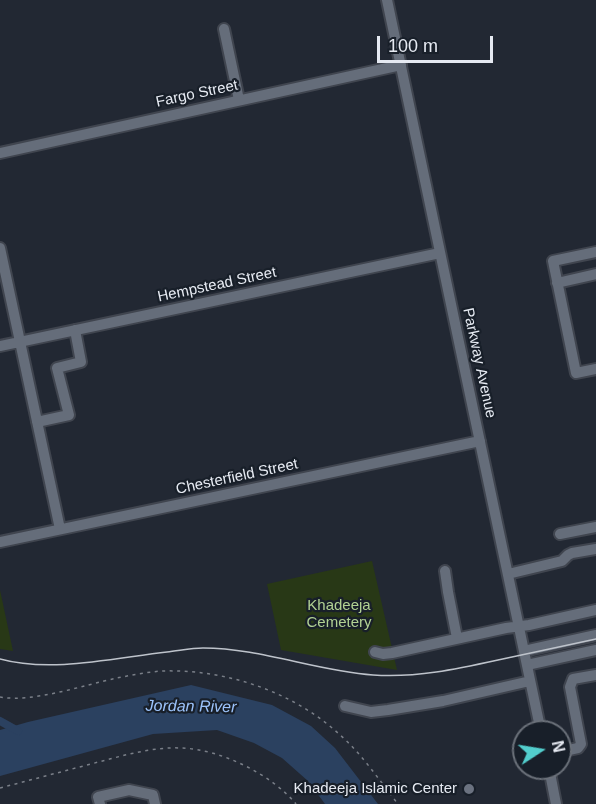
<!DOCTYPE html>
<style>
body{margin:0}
#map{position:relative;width:596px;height:804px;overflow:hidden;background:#222833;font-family:Arial,sans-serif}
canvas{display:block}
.north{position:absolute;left:512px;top:720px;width:60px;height:60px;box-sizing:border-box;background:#181f29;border:2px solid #6a7079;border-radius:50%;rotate:78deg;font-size:16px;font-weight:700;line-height:24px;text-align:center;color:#e6eaf2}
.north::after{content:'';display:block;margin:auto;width:21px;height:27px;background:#52cdcc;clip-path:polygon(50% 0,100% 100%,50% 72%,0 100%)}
.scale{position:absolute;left:377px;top:36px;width:116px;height:27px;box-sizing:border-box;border:3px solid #e6eaf2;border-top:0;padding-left:8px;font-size:18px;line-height:21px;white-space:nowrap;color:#e6eaf2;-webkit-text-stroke:4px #181f29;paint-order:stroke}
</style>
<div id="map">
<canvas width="596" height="804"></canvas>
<div class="north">N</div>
<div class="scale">100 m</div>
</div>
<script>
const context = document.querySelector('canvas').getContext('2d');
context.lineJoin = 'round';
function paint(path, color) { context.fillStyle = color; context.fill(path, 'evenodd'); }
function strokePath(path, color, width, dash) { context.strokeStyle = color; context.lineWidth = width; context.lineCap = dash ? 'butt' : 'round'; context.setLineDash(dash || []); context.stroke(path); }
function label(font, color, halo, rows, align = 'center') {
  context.font = font + ' Arial,sans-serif'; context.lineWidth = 4.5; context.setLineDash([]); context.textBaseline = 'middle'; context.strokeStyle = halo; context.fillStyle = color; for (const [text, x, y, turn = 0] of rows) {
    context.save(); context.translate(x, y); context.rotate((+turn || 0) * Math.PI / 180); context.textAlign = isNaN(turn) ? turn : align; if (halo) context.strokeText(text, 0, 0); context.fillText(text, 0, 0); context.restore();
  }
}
paint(new Path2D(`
 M372 561 397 670 281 650 267 584Z
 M0 590 13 651 0 649Z`), '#283816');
paint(new Path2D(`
 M191 685 272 705 311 726 335 748 378 804H325L308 781 282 758 254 743 217 730 153 734 0 776V730L28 722Z`), '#2b4160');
strokePath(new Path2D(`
 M0 721 18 731`), '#2b4160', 8);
const minor = new Path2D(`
 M387 0 541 732
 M224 29 239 100
 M0 153 401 65
 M0 248 60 529
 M596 252 553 261 576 373 596 369
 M557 283 596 274
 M0 346 440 253
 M37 422 69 415 57 368 81 362 75 330
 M560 534 596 527
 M0 542 480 441
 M445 571 448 592 457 638
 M508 574 562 561 568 555 572 553 596 549
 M524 651 596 635
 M375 652 383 654 392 653 506 628 529 625 596 610
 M527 665 596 650
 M345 706 371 712 388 710 443 701 530 681
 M560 752 578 748 581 744 570 687 573 679 596 675
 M549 768 556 804
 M100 804 98 797 129 790 153 795 155 804`);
strokePath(minor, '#40454f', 14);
strokePath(new Path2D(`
 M0 697C32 703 84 685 117 678 132 675 147 672 162 671 225 669 292 691 339 734 362 754 379 780 398 804
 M0 788 125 755C143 751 162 747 181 748 220 749 271 774 296 804`), '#7a7f88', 1.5, [3, 4.5]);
strokePath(minor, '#656d7a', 10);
strokePath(new Path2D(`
 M0 659C51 673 114 658 167 652 178 651 191 648 203 648 260 648 316 671 373 675 416 678 457 669 498 660 531 653 563 646 596 639`), '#bec3cb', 1.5);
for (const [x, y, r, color] of [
 [469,789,6,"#6b7280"]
]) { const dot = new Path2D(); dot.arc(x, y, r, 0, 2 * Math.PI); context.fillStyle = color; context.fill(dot); strokePath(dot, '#181f29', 2); }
label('15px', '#e6eaf2', '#181f29', [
 ["Fargo Street",197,94,-12],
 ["Hempstead Street",217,285,-12],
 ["Parkway Avenue",479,363,78],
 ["Chesterfield Street",237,477,-12]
]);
label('15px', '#b1d193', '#181f29', [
 ["Khadeeja",339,606],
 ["Cemetery",339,623]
]);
label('15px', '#e6eaf2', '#181f29', [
 ["Khadeeja Islamic Center",457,789]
], 'right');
label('italic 16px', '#9cc3fb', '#181f29', [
 ["Jordan River",191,707,1]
]);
</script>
